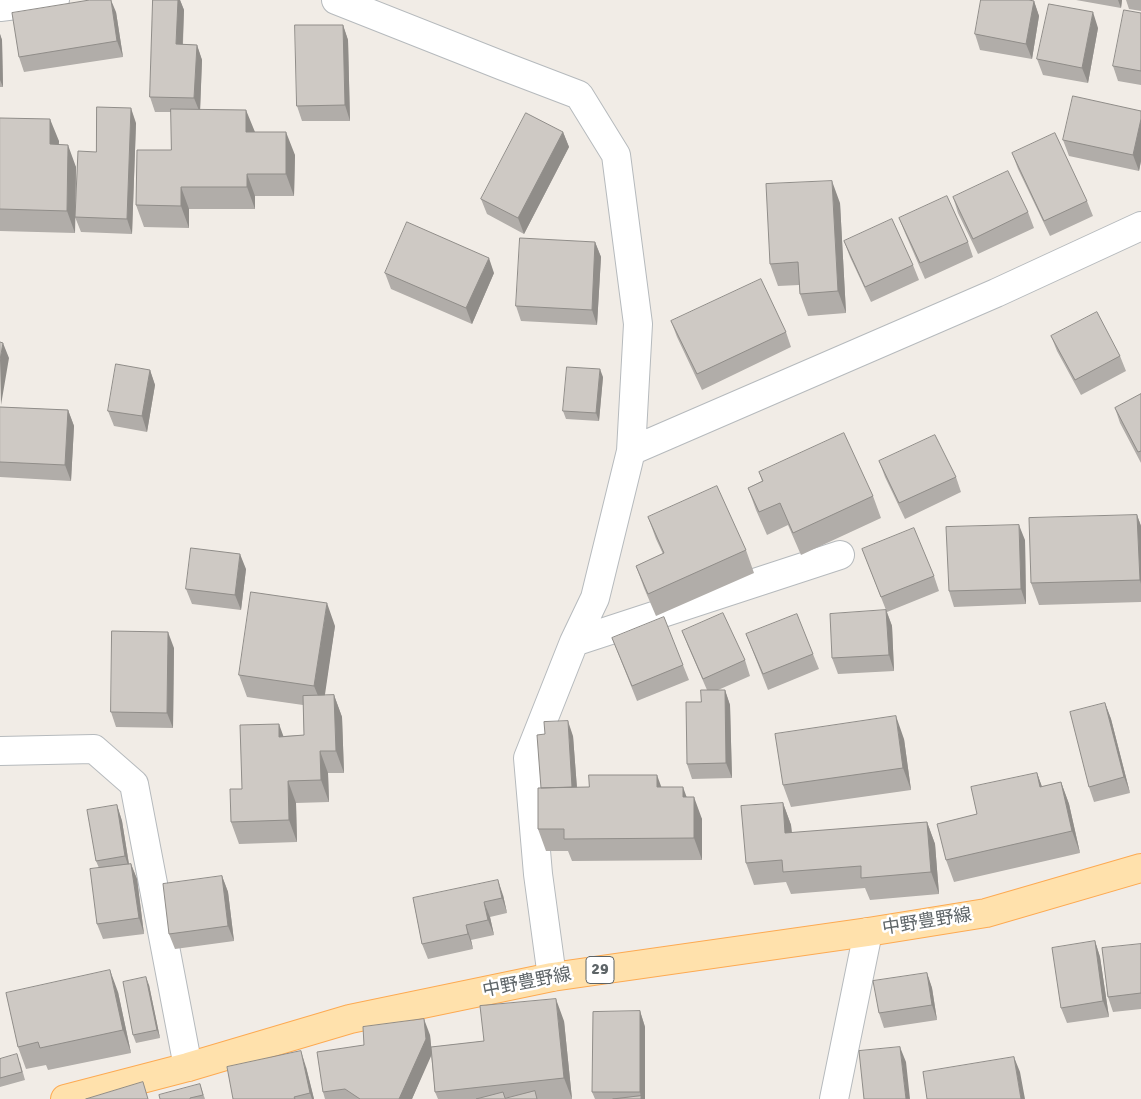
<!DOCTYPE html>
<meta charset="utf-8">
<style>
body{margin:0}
canvas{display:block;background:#f1ece6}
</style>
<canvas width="1141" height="1099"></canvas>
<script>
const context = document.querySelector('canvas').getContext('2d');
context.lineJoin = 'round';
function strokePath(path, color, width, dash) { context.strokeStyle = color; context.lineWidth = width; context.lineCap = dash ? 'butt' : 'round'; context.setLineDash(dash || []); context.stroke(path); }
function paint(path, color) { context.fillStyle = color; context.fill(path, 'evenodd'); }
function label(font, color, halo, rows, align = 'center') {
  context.font = font + ' Signika,"Noto Sans JP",sans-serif'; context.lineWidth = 5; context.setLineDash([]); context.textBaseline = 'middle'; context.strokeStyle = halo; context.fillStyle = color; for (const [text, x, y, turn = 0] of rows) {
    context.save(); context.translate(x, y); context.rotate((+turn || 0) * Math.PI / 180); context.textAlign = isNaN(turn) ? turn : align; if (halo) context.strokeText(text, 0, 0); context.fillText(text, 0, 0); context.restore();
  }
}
const minor = new Path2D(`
 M336 0 503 66 579 95 616 155 638 324 631 451 595 598 574 642 528 758 538 874 552 977
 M0 7 55 0
 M631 451 996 293 1141 226
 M574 642 840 555
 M0 751 94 749 134 784 188 1067
 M834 1099 868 932`);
const major = new Path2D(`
 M65 1099 188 1067 350 1019 552 977 868 932 986 913 1141 868`);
strokePath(minor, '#b6babd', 30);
strokePath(major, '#fdaa52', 30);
strokePath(minor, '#fff', 28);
strokePath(major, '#ffe1ac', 28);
paint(new Path2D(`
 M153 0H180L184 10 183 44 197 45 202 60 200 109 255 132 295 155 294 196H255V209H189V228L144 227 136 205 171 150V112H155L150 97Z
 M1076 0H1122L1121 8Z
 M1126 0H1141V11L1129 9Z
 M1034 1 1039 16 1032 59 980 50 975 34Z
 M116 12 123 57 24 72 19 57Z
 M1141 13V85L1118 81 1113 66Z
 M343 25 348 40 350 121H302L297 106Z
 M1098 28 1088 83 1043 75 1037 59Z
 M0 34 2 40 3 87H0Z
 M0 118 59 141 58 144 76 167 75 233 0 231Z
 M1141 119V161L1139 171 1069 156 1063 140Z
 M136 123 132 234 81 232 75 217 96 152Z
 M563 132 569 147 524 234 487 214 481 199Z
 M1012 153 1087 201 1093 216 1050 236 1018 169Z
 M953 197 1028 212 1034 228 978 254 958 213Z
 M840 203 846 313 808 316 800 294 799 285 778 286 770 264Z
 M899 218 968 242 973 257 925 279 905 233Z
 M844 241 913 265 919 280 871 302 850 257Z
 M595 242 601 257 597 325 521 321 516 306Z
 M385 273H494L472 324 391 289Z
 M671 321 786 332 791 347 702 390 677 337Z
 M1051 336 1120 356 1126 371 1081 395 1057 351Z
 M150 370 155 385 147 432 114 426 108 411Z
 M603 377 599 421 566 419 563 411Z
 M1141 394V463L1120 423 1115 408Z
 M0 407 68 410 74 426 71 481 0 477Z
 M879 461 956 477 961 492 905 519 885 477Z
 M759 472 873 496 881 518 801 555 788 525 767 535 756 510 748 488 762 481Z
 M1137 515 1141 526V602L1039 605 1031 583Z
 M648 517 746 550 754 573 656 616 644 588 636 566 663 554 656 539Z
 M1025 540 1026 604 954 607 949 591Z
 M862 549 934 576 939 591 887 612 892 626 894 671 838 674 832 658 886 610Z
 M246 569 241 610 192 604 186 589Z
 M335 626 324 696 334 695 342 717 344 773H328L329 802 296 803 297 842 239 844 231 822 242 789 283 736 304 735 303 705 247 697 239 675Z
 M682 631 745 660 750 676 718 690H725L730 705 732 778 692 779 687 764 701 702 707 690 688 646Z
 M746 634 813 654 819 669 768 690Z
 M612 638 683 665 689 680 637 701Z
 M174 648 173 728 116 727 111 712Z
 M1105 703 1111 719 1130 793 1094 802 1089 787Z
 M573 736 577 788 661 787 687 797 702 819V860L572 861 568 851H546L538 829 541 788Z
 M904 739 911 790 791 807 783 785Z
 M1037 773 1042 787 1061 782 1069 804 1080 853 954 882 946 860 977 814Z
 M783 803 791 825 792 833 927 822 935 844 939 894 870 900 865 888 791 894 786 882 754 885 746 863Z
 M117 805 122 821 129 864H131L137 879 144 934 103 939 97 924 99 868 96 861Z
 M222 876 228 892 234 941 175 949 169 934Z
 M503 895 507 913 490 917 494 935 471 940 473 949 428 959 422 944 413 898Z
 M1095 941 1100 957 1109 1017 1067 1023 1061 1008Z
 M1141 944V1009L1113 1012 1108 997Z
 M927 973 932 988 937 1020 884 1028 879 1013Z
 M149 985 160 1038 136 1043 133 1035Z
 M118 992 131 1053 48 1070 46 1065 26 1069 18 1047Z
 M640 1011 645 1027V1099H595L592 1092Z
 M564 1021 572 1099H438L435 1092 431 1054 412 1099H325L323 1092 364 1045 430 1035 431 1047 484 1041Z
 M0 1059 20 1062 25 1080 0 1087Z
 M306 1067 314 1099H233Z
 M200 1084 205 1099H160Z`), '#b1ada9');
paint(new Path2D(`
 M111 0 116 12 123 57 117 41Z
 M178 0H180L184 10 182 59 176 44Z
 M1118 0H1122L1121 8Z
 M1034 1 1039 16 1032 59 1026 44Z
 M1093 12 1098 28 1088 83 1082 68Z
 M343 25 348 40 350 121 345 105Z
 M0 34 2 40 3 87 0 80Z
 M197 45 202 60 200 113 194 98Z
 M131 108 136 123 132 234 127 219Z
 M246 110 255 132 254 154 246 132Z
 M50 119 59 141 58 167 50 144Z
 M1141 119V161L1139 171 1133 155Z
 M286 132 295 155 294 196 286 174Z
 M563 132 569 147 524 234 518 218Z
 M68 145 76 167 75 233 67 211Z
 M247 174 255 196V209L247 187Z
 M832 181 840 203 846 313 838 291Z
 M181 187 189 209V228L181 206Z
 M595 242 601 257 597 325 592 310Z
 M489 258 494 273 472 324 466 308Z
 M3 343 9 358 1 405 0 360Z
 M600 369 603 377 599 421 596 413Z
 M150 370 155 385 147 432 142 416Z
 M68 410 74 426 71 481 65 465Z
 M1137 515 1141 526V584L1140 580Z
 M1019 525 1025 540 1026 604 1021 589Z
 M240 554 246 569 241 610 235 595Z
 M327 603 335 626 323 708 314 686Z
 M886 610 892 626 894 671 889 655Z
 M168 632 174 648 173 728 167 713Z
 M725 690 730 705 732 778 726 763Z
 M334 695 342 717 344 773 336 751Z
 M1105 703 1111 719 1130 793 1124 777Z
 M896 716 904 739 911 790 903 768Z
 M568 721 573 736 578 802 572 787Z
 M279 724 287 746 279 737Z
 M320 751 328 773 329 802 321 780Z
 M1037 773 1045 795 1040 787Z
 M657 775 665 797 657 787Z
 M288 781 296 803 297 842 289 820Z
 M1061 782 1069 804 1080 853 1072 831Z
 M683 787 691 809 683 797Z
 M694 797 702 819V860L694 838Z
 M783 803 791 825 794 856 785 833Z
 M117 805 122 821 130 871 125 856Z
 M927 822 935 844 939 894 931 872Z
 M131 864 137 879 144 934 139 918Z
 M222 876 228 892 234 941 228 926Z
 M498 880 503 895 507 913 502 898Z
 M484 902 490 917 494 935 488 920Z
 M466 925 471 940 473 949 468 934Z
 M1095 941 1100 957 1109 1017 1103 1001Z
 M110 970 118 992 131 1053 123 1030Z
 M927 973 932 988 937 1020 932 1005Z
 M146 977 149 985 160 1038 157 1030Z
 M556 999 564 1021 572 1099 564 1078Z
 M640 1011 645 1027V1099H641L640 1092Z
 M424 1019 430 1035 432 1054 412 1099H399Z
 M900 1047 906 1062 910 1099H906Z
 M301 1051 306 1067 314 1099H312L310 1093Z
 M1014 1057 1020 1072 1025 1099H1021Z`), '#908d89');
const building = new Path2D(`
 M90 0H111L117 41 19 57 12 13Z
 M153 0H178L176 44 197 45 194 98 150 97Z
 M981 0H1029L1034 1 1026 44 975 34Z
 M1049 4 1093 12 1082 68 1037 59Z
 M1124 10 1141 13V71L1113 66Z
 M295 25H343L345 105 297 106Z
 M1073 96 1141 111V119L1133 155 1063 140Z
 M97 107 131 108 127 219 75 217 78 151 96 152Z
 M171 109 246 110V132H286V174H247V187H181V206L136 205 137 150H171Z
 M526 113 563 132 518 218 481 199Z
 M0 118 50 119V144L68 145 67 211 0 209Z
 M1055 133 1087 201 1044 221 1012 153Z
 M1008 171 1028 212 973 239 953 197Z
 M832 181 838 291 800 294 798 262 770 264 766 184Z
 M947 196 968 242 920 263 899 218Z
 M892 219 913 265 865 287 844 241Z
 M407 222 489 258 466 308 385 273Z
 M520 238 595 242 592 310 516 306Z
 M761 279 786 332 697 374 671 321Z
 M1097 312 1120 356 1075 380 1051 336Z
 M0 342 3 343 0 360Z
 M116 364 150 370 142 416 108 411Z
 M567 367 600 369 596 413 563 411Z
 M1141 394V451L1138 452 1115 408Z
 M0 407 68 410 65 465 0 462Z
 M844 433 873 496 793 533 780 503 759 512 748 488 763 481 759 472Z
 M935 435 956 477 899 503 879 461Z
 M717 486 746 550 648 594 636 566 664 553 648 517Z
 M1137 515 1140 580 1031 583 1029 518Z
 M1019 525 1021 589 949 591 946 527Z
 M914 528 934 576 881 597 862 549Z
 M191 548 240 554 235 595 186 589Z
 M251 592 327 603 314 686 239 675Z
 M886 610 889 655 832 658 830 614Z
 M723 613 745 660 703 679 682 631Z
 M797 614 813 654 763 674 746 634Z
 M664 617 683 665 632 686 612 638Z
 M112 631 168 632 167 713 111 712Z
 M701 690H725L726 763 687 764 686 702H701Z
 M334 695 336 751H320L321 780 288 781 289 820 231 822 230 789H242L240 725 279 724V737L304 735 303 696Z
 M1105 703 1124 777 1089 787 1070 712Z
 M896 716 903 768 783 785 775 734Z
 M568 721 572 787 541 788 537 735 545 734 544 722Z
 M1037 773 1040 787 1061 782 1072 831 946 860 937 824 977 814 971 787Z
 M589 775H657V787H683V797H694V838L564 839V829H538V788L589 787Z
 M783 803 785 833 927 822 931 872 861 878V866L783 872 782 860 746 863 741 806Z
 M117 805 125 856 96 861 87 810Z
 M131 864 139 918 97 924 90 869Z
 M222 876 228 926 169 934 163 884Z
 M498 880 502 898 484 902 488 920 466 925 468 934 422 944 413 898Z
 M1095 941 1103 1001 1061 1008 1052 948Z
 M1141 944V993L1108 997 1102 948Z
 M110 970 123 1030 40 1048 38 1042 18 1047 6 993Z
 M927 973 932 1005 879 1013 873 981Z
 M146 977 157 1030 133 1035 123 982Z
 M556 999 564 1078 435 1092 431 1047 484 1041 480 1006Z
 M640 1011V1092H592L593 1012Z
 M424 1019 426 1039 399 1099H360L345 1089 323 1092 317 1052 364 1045 363 1027Z
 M900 1047 906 1099H864L859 1051Z
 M301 1051 310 1093 294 1097 295 1099H233L227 1067Z
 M17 1054 22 1072 0 1078V1059Z
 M1014 1057 1021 1099H927L923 1072Z
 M143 1082 148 1099H86Z
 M200 1084 203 1095 190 1098V1099H160L159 1095Z
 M535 1091 537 1099H476L503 1092 505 1098Z
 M641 1096V1099H613Z`);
paint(building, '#cec9c4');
strokePath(building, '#908d89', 1);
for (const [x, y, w] of [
 [600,970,28]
]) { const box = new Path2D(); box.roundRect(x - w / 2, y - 13.5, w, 27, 4); context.fillStyle = '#fff'; context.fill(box); strokePath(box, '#5d6467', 1); }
label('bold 16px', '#5d6467', null, [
 ["29",600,970]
]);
label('18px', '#5d6467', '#fff', [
 ["中野豊野線",927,922,-9],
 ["中野豊野線",527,983,-11]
]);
</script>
